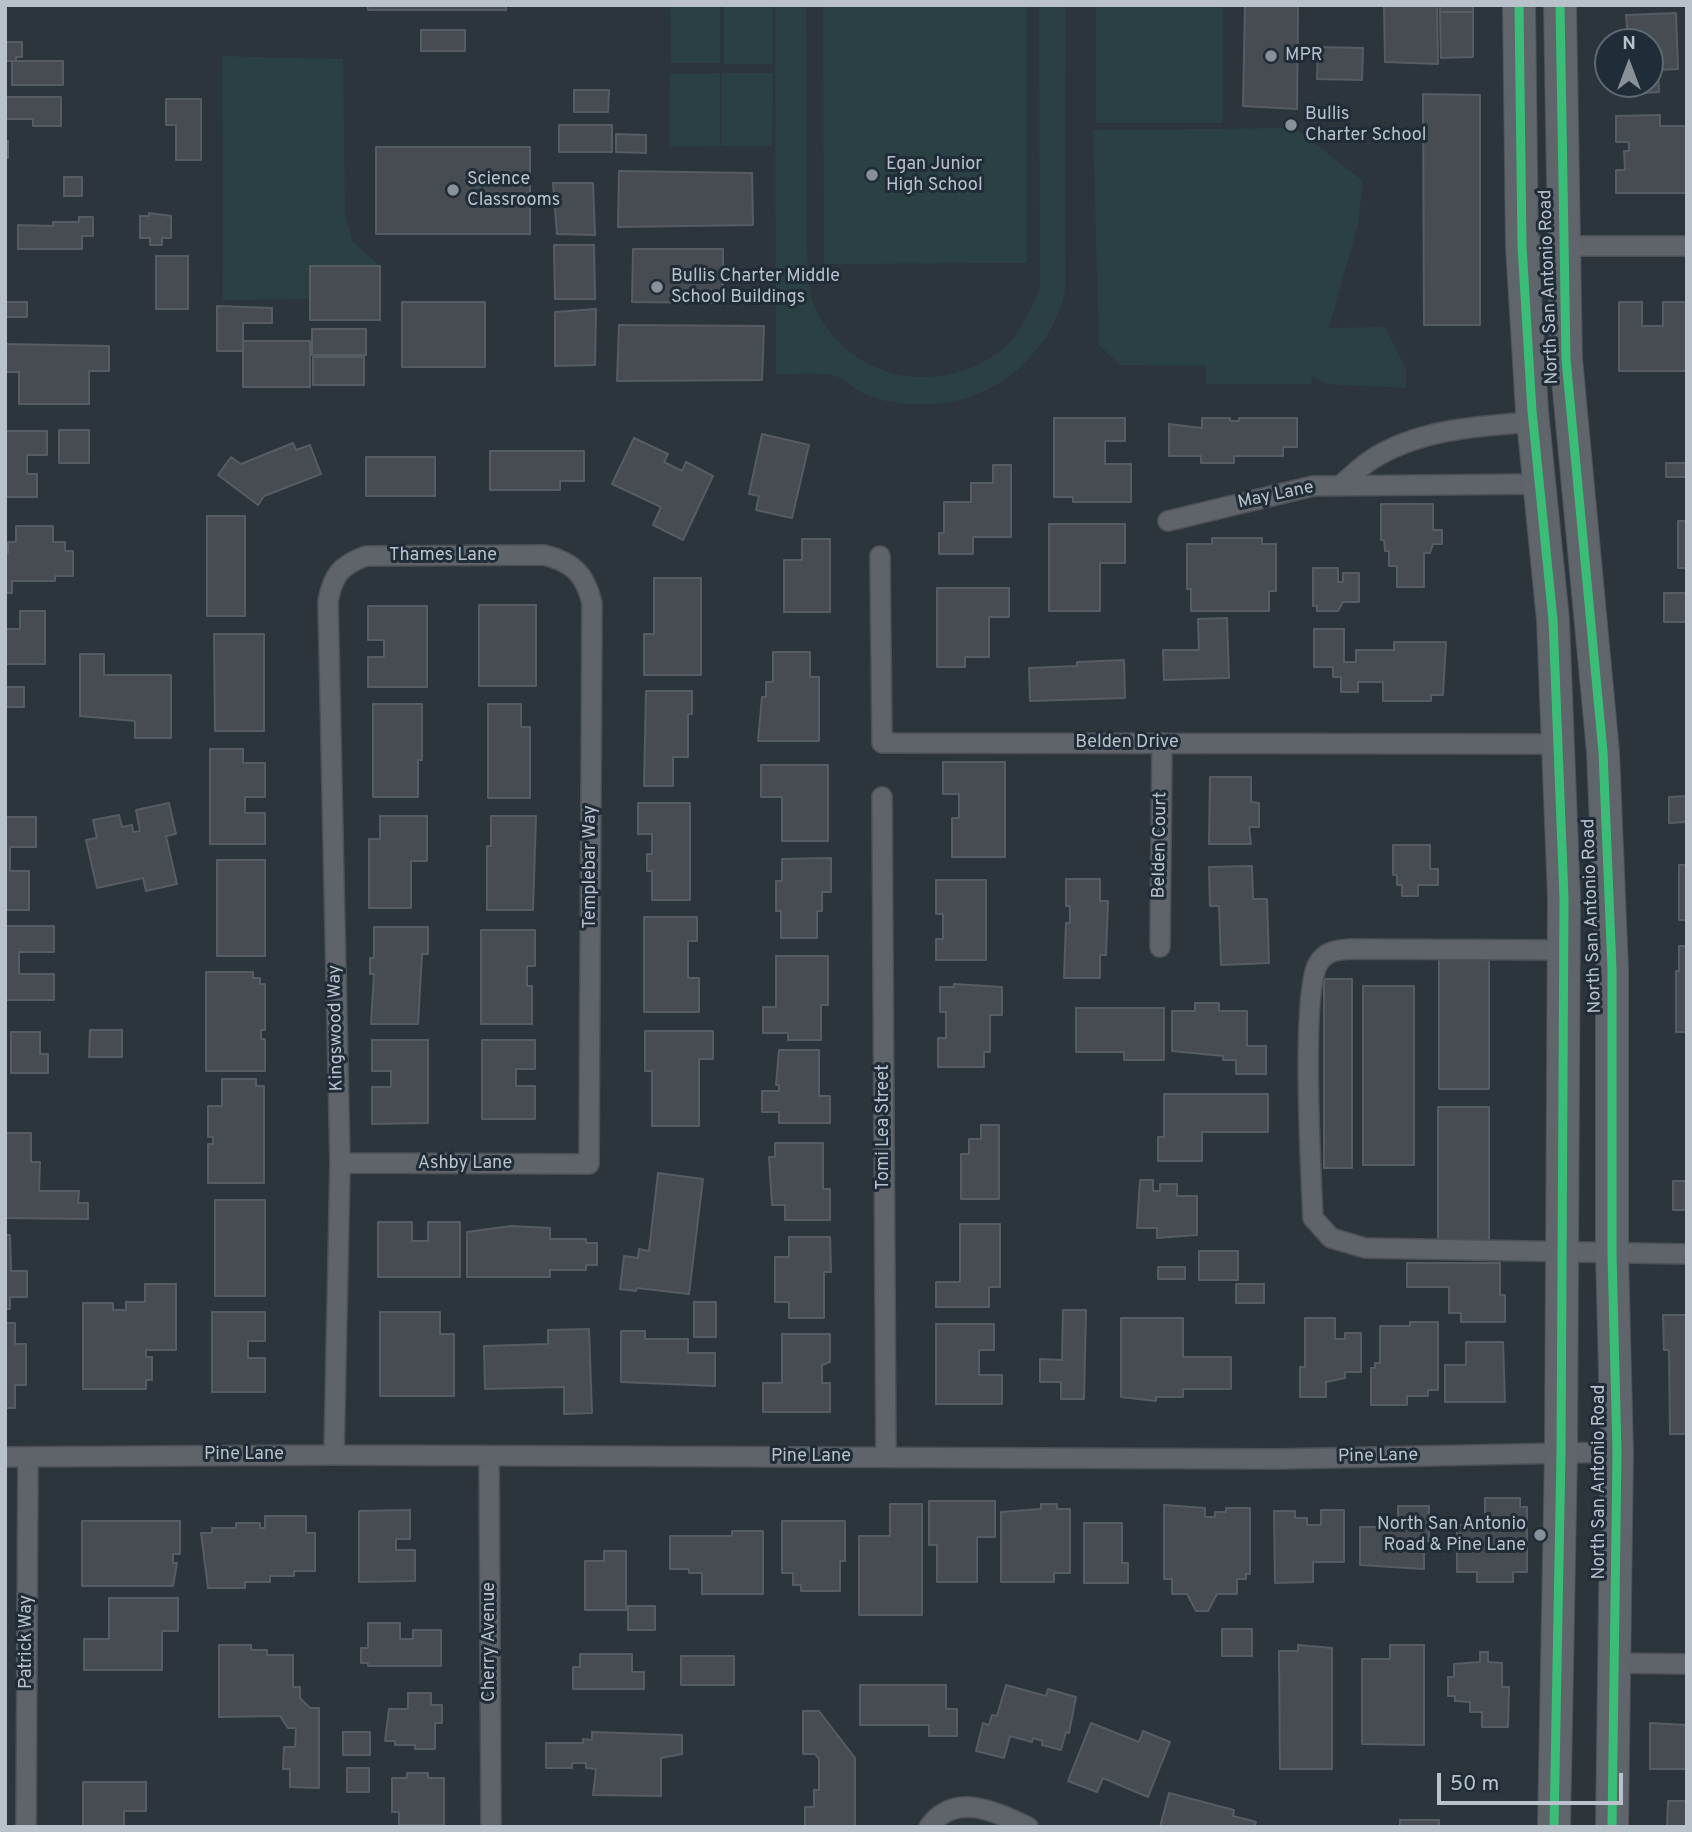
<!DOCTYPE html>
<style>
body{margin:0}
#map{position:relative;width:1692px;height:1832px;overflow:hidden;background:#2d353c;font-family:Overpass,sans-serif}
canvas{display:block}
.frame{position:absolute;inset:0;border:7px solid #b9c2cb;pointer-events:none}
.north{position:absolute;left:1594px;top:28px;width:70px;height:70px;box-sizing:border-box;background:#202c37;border:2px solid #5d6872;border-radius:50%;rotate:0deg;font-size:19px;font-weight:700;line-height:28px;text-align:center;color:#b9c2cb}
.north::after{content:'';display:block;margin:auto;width:24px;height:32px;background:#889199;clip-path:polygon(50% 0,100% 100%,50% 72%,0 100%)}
.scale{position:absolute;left:1437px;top:1773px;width:186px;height:32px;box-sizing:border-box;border:4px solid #b9c2cb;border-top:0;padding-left:9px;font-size:21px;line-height:24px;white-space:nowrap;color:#b9c2cb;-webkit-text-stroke:5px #202c37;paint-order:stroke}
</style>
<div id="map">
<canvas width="1692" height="1832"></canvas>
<div class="frame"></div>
<div class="north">N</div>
<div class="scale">50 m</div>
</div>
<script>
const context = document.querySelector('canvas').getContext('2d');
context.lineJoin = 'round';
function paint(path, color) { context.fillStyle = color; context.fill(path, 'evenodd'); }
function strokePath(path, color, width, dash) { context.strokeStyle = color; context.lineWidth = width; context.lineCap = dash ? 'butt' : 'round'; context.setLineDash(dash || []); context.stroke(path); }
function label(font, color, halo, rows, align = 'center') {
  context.font = font + ' Overpass,sans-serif'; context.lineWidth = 6; context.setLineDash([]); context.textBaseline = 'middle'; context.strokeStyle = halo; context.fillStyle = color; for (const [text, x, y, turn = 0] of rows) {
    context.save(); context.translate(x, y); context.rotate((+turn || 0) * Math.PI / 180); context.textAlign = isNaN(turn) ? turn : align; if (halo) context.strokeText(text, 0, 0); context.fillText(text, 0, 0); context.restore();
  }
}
paint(new Path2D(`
 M670 5H720V63H671Z
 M724 5H773V64H724Z
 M775 5H806L807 253C808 274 808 297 819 316 858 384 944 396 1004 348 1021 333 1031 308 1040 289L1039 5H1066L1065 289C1059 322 1042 347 1017 370 977 405 917 414 867 395 855 391 846 378 835 376 816 372 794 375 776 374Z
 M823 5H1027V263L824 264Z
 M1096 5H1223V123H1096Z
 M222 56 343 59 345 214 353 242 380 266H310V299L223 300Z
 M720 73V146L669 147 670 74Z
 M722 73H773L772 146H721Z
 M1295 128 1363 181 1358 224 1329 328 1385 327 1406 369V388L1326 384 1312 376 1311 384H1206V366L1120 365 1099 345 1093 130Z`), '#2a4042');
const building = new Path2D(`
 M368 5H506V10H368Z
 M1245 5H1298L1297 109 1243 106Z
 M1384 5H1437L1438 64 1385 62Z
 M1440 5H1473V12H1440Z
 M1440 12H1473V57L1441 58Z
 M1676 13 1678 69 1658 70 1659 92 1631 94V84H1650V42H1628L1626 15Z
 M5 21 6 42H22V57H16V61H5Z
 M421 30H465V51H421Z
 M1318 47 1363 48 1362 80 1317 79Z
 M12 61H63V85H12Z
 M574 90H609L608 112H574Z
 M1423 94 1480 95V325H1424Z
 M5 97H61V126H33V119H5Z
 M166 99H201V160H176V125H166Z
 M1660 115V126H1686V193H1616V170H1625L1624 151H1629V142H1616V116Z
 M559 125H612V152H559Z
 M616 134 646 135V153L616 152Z
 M5 141H8V158H5Z
 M376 147H530V234H376Z
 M619 171 752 173 753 225 618 227Z
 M64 177H82V196H64Z
 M553 183H593L595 235 557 234Z
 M149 213 171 216V238H162V245H150V238H140V216H149Z
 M79 217H93V236H82V249H18V225L53 226V222H79Z
 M554 245H594L595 299H555Z
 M633 249H723V303L632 302Z
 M156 256H188V309H156Z
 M310 266H380V320H310Z
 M5 302H27V317H5Z
 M402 302H485V367H402Z
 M1619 302H1642V326H1663V302H1687V371H1619Z
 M217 306 272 308V323H243V351H217Z
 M596 309 595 365 555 366V312Z
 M619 325 764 326 762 380 617 381Z
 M312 329H366V355H312Z
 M243 341H310V387H243Z
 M5 344 109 346V371H89V404H19V372H5Z
 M313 357H364V385H313Z
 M1054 418H1125V441H1105V464H1131V502H1073V497H1054Z
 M1202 418H1230V421H1239V418H1297V447H1283V456H1234V463H1201V456H1169V424L1202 428Z
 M59 430H89V463H59Z
 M5 431H47V455H27V474H37V497H5Z
 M762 434 809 445 792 518 756 510 759 496 749 494Z
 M634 438 668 454 664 462 682 471 686 462 713 476 683 540 653 525 661 507 612 484Z
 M293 443 296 450 310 445 321 474 264 496 258 505 218 475 231 457 241 464Z
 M490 451H584V481H560V490H490Z
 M366 457H435V496H366Z
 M1666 463H1687V477H1666Z
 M993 465H1011V537H973V554H939V533H944V502H971V483H993Z
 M1381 504H1433V530H1442V544H1433L1430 553H1424V587H1397V566H1389V551H1385L1384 540H1381Z
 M207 516H245V616H207Z
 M1678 521H1687V568H1678Z
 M1049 524H1125V563H1100V611H1049Z
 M16 526H53V542H65V551H73V576H55V581H12V593H5V553H8V542H16Z
 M1212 538H1262V544H1276V591H1269V611H1191V589H1187V544H1212Z
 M802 539H830V612H784V560H802Z
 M1313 568H1338V582H1343V573H1359V602H1343L1338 611H1317V606H1313Z
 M654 578H701V675H644V634H654Z
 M937 588H1009V617H989V657H965V667H937Z
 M1664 593H1687V622H1664Z
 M479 605H536V686H479Z
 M368 606H427V687H368V657H384V640H368Z
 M20 611H45V664H5V629H20Z
 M1227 618 1229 678 1164 680 1163 650H1199L1198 619Z
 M1314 629H1344V662H1356V650H1394V642H1446L1443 695H1431V701H1383V682H1358V692H1341V677H1333V667H1314Z
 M214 634H264V731H215Z
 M773 652H810V677H819V741H758L762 697H766V682H773Z
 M80 654H104V675H171V738H135V721L80 716Z
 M1124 660 1125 698 1030 701 1029 668 1077 666V662Z
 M5 687H24V707H5Z
 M646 691H692V714H688V757H673V786H644Z
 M373 704H422V760H418V797H373Z
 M488 704H521V727H530V798H488Z
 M210 749H243V763H265V797H245V813H265V844H210Z
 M943 762H1005V857H952V818H959V794H943Z
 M761 765H828V841H782V797H761Z
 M1210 777H1251V802L1259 803V827H1249L1251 844H1209Z
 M1687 796V822L1669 823V797Z
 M169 803 176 834 166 836 177 884 146 891 143 878 97 888 86 840 97 838 93 820 119 815 122 827 132 825 133 832 140 831 136 810Z
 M638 803H690V900H652V871H647V854H652V834H638Z
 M380 816H427V861H411V908H369V839H380Z
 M491 816H536L533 910H487V846H491Z
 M5 817H36V847H10V871H29V910H5Z
 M1393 845H1430V869H1438V885H1418V896H1402V885H1397V875H1393Z
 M831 858V892H822V911H817V938H781V911H776V881H782V859Z
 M217 860H265V956H217Z
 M1679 865H1687V920H1679Z
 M1252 866 1253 899H1267L1269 963 1221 965 1219 906H1210L1209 867Z
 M1066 879H1100V901H1108L1106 955H1100V978H1064L1066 923H1070V906H1066Z
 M936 880H986V960H936V939H943V914H936Z
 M644 917H697V941H688V978H699V1012H644Z
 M5 926H54V952H19V974H54V1000H5Z
 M374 927H428V954H422L418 1024H371L374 974H370V958H374Z
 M481 930H535V966H527V986H532V1024H481Z
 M1679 946H1687V1032H1676V971H1679Z
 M776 956H828V1005H821V1040H788V1033H763V1007H776Z
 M1439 957H1489V1089H1439Z
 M206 972H253V978H260V984H265V1030H261V1039H265V1071H206Z
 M1324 979H1352V1168H1324Z
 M954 984 1002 987V1015H990V1052H984V1067H938V1038H946V1012H940V987H954Z
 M1363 986H1414V1165H1363Z
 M1195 1003H1219V1011H1247V1046H1266V1074H1236V1060H1223V1056L1172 1051V1011H1195Z
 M1076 1008H1164V1060H1124V1052H1076Z
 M90 1030H122V1057H89Z
 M645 1031H713V1059H699V1126H652V1071H645Z
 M11 1032H40V1054H48V1073H11Z
 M372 1040H428V1123L372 1124V1087H391V1071H372Z
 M482 1040H535V1069H516V1086H535V1119H482Z
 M779 1050H819V1096H830V1123H779V1112H762V1091H779V1085H776Z
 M222 1079H256V1086H264V1183H208V1144H213V1137H208V1106H222Z
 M1164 1094H1268V1132H1202V1161H1158V1137H1164Z
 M1438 1107H1489V1241H1438Z
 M981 1125H999V1199H961V1154H969V1139H981Z
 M5 1133H31V1162H40L39 1191H79L78 1203H88V1219L5 1218Z
 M775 1143H823V1189H830V1220H785V1205H772L769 1157H775Z
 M658 1173 703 1179 689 1294 637 1288 636 1291 620 1289 624 1256 638 1258 639 1249 649 1251Z
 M1140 1180H1153V1191H1160V1184H1177V1196H1197V1235L1157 1238V1228H1137Z
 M1673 1181H1687V1210H1673Z
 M215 1200H265V1296H215Z
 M378 1222H412V1241H428V1222H460V1277H378Z
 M960 1224H1000V1287H989V1307H936V1282H960Z
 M511 1226 550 1228V1239H586V1243H597V1265H586V1270H550V1277H467V1232Z
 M5 1235H10L11 1271H27V1297H10V1309H5Z
 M789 1237H830L831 1272H824V1318H789V1302H775V1257H789Z
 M1199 1251H1238V1280H1199Z
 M1407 1263H1500V1295H1505V1322H1461V1313H1449V1287H1407Z
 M1158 1267H1185V1279H1158Z
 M145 1284H176V1350H146V1357H152V1380H146V1389H83V1303H113V1310H126V1302H145Z
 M1236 1284H1264V1303H1236Z
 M694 1302H716V1337H694Z
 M1063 1310H1086L1084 1399H1061V1382H1040V1359L1062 1360Z
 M212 1312H265V1341H248V1358H265V1392H212Z
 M380 1312H440V1334H454V1396H380Z
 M1663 1315H1687V1434H1670L1669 1350H1664Z
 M1121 1318H1183V1357H1231V1389H1183V1397H1156V1401L1121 1397Z
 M1305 1318H1335V1339H1345V1333H1361V1372H1345V1378L1326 1382V1397H1300V1367H1305Z
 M1410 1322H1438V1390H1428V1396H1407V1405H1371V1368H1375V1363H1380V1326H1410Z
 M5 1323H15V1344H26V1385H15V1408H5Z
 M936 1324H994V1350H979V1375H1002V1404H936Z
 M589 1329 592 1413 564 1414V1387L485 1389 484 1346 548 1344V1330Z
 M621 1331H645V1339H688V1353H715V1386L621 1382Z
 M782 1334H830V1362L822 1365V1383H830V1412H763V1383H782Z
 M1466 1342H1503L1505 1402H1445V1365H1466Z
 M1485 1498H1520V1507H1527V1572H1513V1582H1477V1572H1457V1525H1485Z
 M929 1501H995V1537H977V1582H937V1545H929Z
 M890 1504H922V1615H859V1536H890Z
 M1041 1504H1057V1509H1070V1573H1054V1582H1001V1512L1041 1509Z
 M1164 1505 1205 1508V1517H1215V1512H1226V1508H1250V1574H1246V1579H1237V1594H1217L1208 1611H1196L1187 1594H1172V1579H1164Z
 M1398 1506H1429V1541H1424V1569L1360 1565V1527H1398Z
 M410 1510V1539H396V1550H415V1581L359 1582V1511Z
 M1321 1510H1344V1562H1313V1582L1275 1583 1274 1511H1295V1518H1307V1525H1321Z
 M265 1516H306V1533H315V1571H294V1576H270V1582H245V1588H208L201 1533H212V1528H236V1523H260V1528H265Z
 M82 1521H180V1554H173V1563H177L173 1586H82Z
 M782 1521H845V1561H840V1591H801V1585H793V1573H782Z
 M1084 1523H1122V1563H1128V1583H1084Z
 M732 1531H763V1594H702V1573H689V1569H670V1536H732Z
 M604 1551H626V1610H585V1561H604Z
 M109 1598H178V1631H162V1670H84V1639H109Z
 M628 1606H655V1630H628Z
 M368 1623H400V1639H413V1630H441V1666H368V1663H361V1648H368Z
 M1222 1629H1252V1656H1222Z
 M219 1645H251V1650H267V1655H293V1687H300V1698L310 1708H319V1788L290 1787V1769H283L284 1747H295L296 1728H288L280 1716 219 1717Z
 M1298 1645 1332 1648V1769H1280L1279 1651H1298Z
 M1390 1645H1424V1745L1362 1744V1659H1390Z
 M1480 1652H1488V1662L1502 1663V1687H1509L1508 1727H1482V1712H1470V1702L1455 1701V1696H1448V1677H1454V1664L1480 1662Z
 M580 1654H632V1672H644V1689H573V1667H580Z
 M681 1656H734V1685H681Z
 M860 1685H946V1709H957V1736H929V1725H860Z
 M1006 1685 1046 1696 1048 1689 1076 1697 1069 1733 1066 1732 1061 1750 1042 1745 1043 1741 1033 1738 1032 1742 1010 1736 1004 1758 976 1751 983 1723 989 1725 992 1715 997 1716Z
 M408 1693H431V1705H442V1723H435V1749H415V1745H395V1741H385L389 1709H408Z
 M803 1711H819L855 1758V1827H805V1807H814V1790H819V1759L815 1754H803Z
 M1091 1723 1139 1742 1143 1731 1170 1742 1148 1797 1103 1778 1097 1792 1068 1781Z
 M1650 1723 1687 1725V1769H1650Z
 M343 1732H370V1755H343Z
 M592 1732 682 1735V1754L661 1758V1796L593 1795 596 1769 586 1768V1763H572V1768H546V1743H583V1739L592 1740Z
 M347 1768H369V1792H347Z
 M407 1773H428V1778H444V1825H399V1812H392V1778H407Z
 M83 1782H146V1811H124V1827H83Z
 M1169 1793 1234 1810 1233 1816 1256 1822 1254 1827H1160Z
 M1668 1801H1687V1827H1667Z
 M1400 1820H1439V1827H1400Z`);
paint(building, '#464c51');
strokePath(building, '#565c63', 2);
const street = new Path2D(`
 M1522 246H1687
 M1341 485C1351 477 1360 467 1371 460 1418 429 1479 426 1534 422
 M1168 521 1313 486 1541 484
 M880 556 882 743 1559 744
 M882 797 886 1457
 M1160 947 1162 743
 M1564 950 1350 949C1337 950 1325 951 1318 964 1301 993 1311 1175 1313 1218L1331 1238 1365 1248 1687 1254
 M334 1455 340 1163 328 601C333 575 341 565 366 556L544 555C573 562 585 574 592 603L589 1164 340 1163
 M489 1456 491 1827
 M5 1457 334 1455 1278 1459 1617 1452
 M1616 1663 1687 1664
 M26 1827 28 1457
 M929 1827C955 1791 996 1812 1028 1827`);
const primary = new Path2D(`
 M1519 5 1522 246 1532 411 1553 620 1564 898 1561 1453 1554 1827
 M1560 5 1566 359 1603 752 1612 969V1254L1617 1452 1612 1827`);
strokePath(street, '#4c5156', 22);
strokePath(primary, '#4b5258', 34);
strokePath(street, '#5e6469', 19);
strokePath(primary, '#60656b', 32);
strokePath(new Path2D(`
 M1519 5 1522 246 1532 411 1553 620 1564 898 1561 1453 1554 1827
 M1560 5 1566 359 1603 752 1612 969V1254L1617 1452 1612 1827`), '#3abd76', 9);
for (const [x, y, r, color] of [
 [1271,56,7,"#889199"],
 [1291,125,7,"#889199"],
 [872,175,7,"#889199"],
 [453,190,7,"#889199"],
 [657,287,7,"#889199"],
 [1540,1535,7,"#889199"]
]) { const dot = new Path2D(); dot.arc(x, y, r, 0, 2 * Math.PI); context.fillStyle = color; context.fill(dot); strokePath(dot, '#202c37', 2.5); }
label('18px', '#b9c2cb', '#202c37', [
 ["MPR",1285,56],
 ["Bullis",1305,115],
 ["Charter School",1305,136],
 ["Egan Junior",886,165],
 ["High School",886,186],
 ["Science",467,180],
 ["Classrooms",467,201],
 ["Bullis Charter Middle",671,277],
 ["School Buildings",671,298],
 ["North San Antonio",1526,1525,"right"],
 ["Road & Pine Lane",1526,1546,"right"]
], 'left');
label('18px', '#b9c2cb', '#202c37', [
 ["North San Antonio Road",1550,287,-92],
 ["May Lane",1276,496,-12],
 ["Thames Lane",443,556],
 ["Belden Drive",1127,743],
 ["Belden Court",1161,845,-89],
 ["Templebar Way",591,867,-90],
 ["North San Antonio Road",1593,916,-92],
 ["Kingswood Way",337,1028,-91],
 ["Tomi Lea Street",884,1127,-90],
 ["Ashby Lane",465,1164],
 ["Pine Lane",244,1455],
 ["Pine Lane",811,1457],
 ["Pine Lane",1378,1457,-1],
 ["North San Antonio Road",1600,1482,-90],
 ["Patrick Way",27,1642,-90],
 ["Cherry Avenue",490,1642,-90]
]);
</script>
